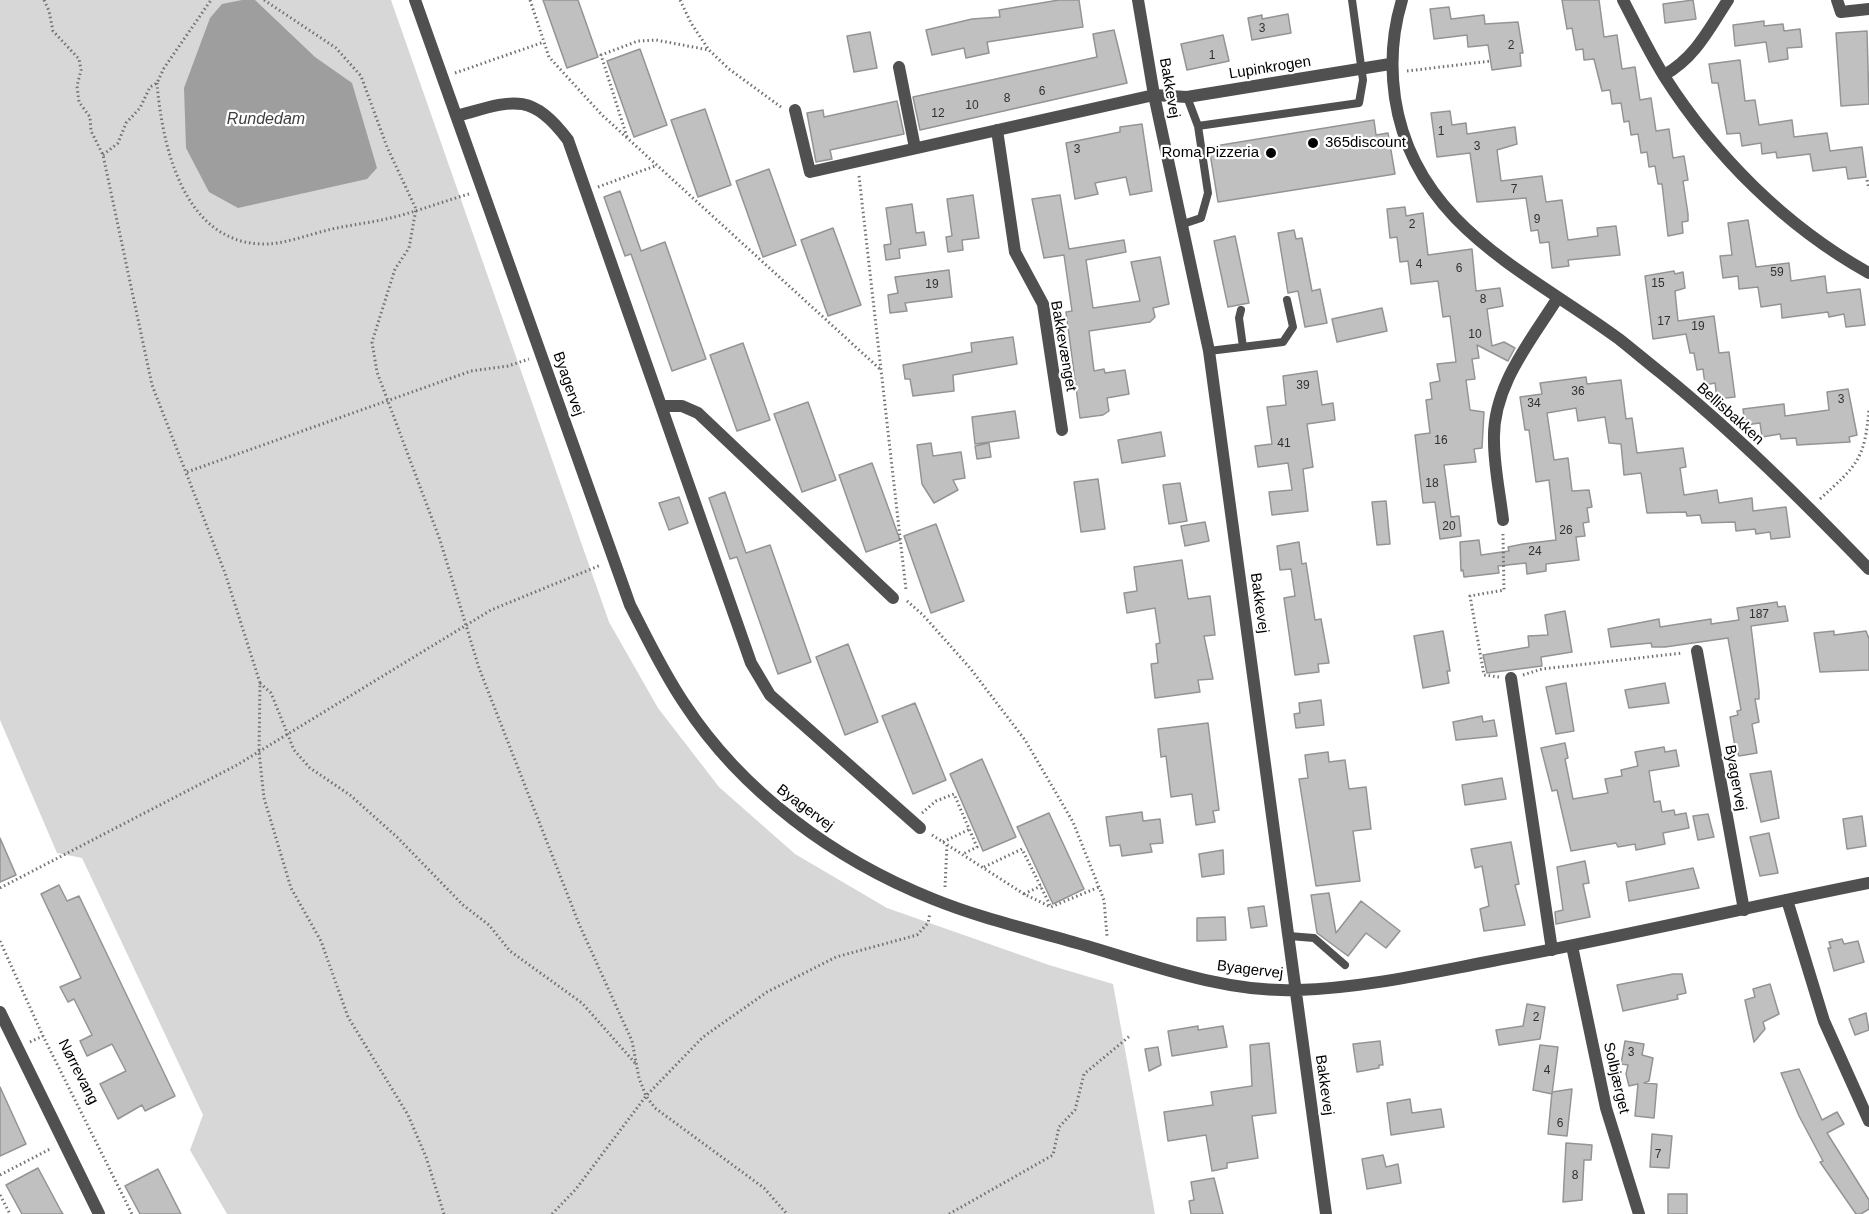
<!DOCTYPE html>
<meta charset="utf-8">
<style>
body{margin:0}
canvas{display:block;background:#fff}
</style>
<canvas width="1869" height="1214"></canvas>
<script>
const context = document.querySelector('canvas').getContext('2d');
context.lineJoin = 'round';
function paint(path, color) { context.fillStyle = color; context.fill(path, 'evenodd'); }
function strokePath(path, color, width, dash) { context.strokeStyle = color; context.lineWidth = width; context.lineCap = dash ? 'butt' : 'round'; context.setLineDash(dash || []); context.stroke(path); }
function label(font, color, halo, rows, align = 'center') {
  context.font = font + ' Arial,sans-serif'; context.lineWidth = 4.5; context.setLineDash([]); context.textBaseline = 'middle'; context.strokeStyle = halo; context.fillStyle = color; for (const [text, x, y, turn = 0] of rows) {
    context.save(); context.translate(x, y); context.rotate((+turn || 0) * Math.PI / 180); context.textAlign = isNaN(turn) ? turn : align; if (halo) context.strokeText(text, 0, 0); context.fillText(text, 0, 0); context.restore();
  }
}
paint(new Path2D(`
 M0 0H391L609 622 658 708 719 787 795 854 887 908 1049 965 1113 984 1155 1214H227L190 1150 203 1115 82 858 57 853 0 720Z`), '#d7d7d7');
paint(new Path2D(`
 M242 0H255L315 57 352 83 377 168 367 179 238 208 209 192 186 148 184 88 210 18 222 4Z`), '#9e9e9e');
const building = new Path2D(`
 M543 0H578L598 57 567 68Z
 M1059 0H1079L1083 27 987 42 989 53 966 58 964 48 932 55 926 30 972 19 1000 17 999 10Z
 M1562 0H1599L1604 37 1617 35 1622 69 1635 67 1640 100 1651 98 1656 131 1669 129 1673 158 1684 156 1688 180 1683 181 1688 214V221L1682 222 1683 233 1668 236 1662 184H1658L1655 166 1649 167 1647 152 1641 153 1638 134 1631 135 1629 121 1624 122 1621 103 1612 104 1610 90 1602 91 1594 59 1584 60 1583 49 1576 50 1572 28 1567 29Z
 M1693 0 1696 19 1665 23 1663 4Z
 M1449 7 1451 19 1484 15 1485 24 1518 22 1523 53H1520L1521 66 1492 70 1488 45 1468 47 1467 35 1434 39 1430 9Z
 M1288 14 1291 33 1252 40 1248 18 1262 15V19Z
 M1764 21V26L1783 24 1784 31 1800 29 1802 47 1787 48 1788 59 1769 62 1766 42 1735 46 1733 25Z
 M1114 30 1127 83 920 130 913 97 1097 57 1093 34Z
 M1867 31 1869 104 1841 106 1836 33Z
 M870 32 877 68 854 72 847 36Z
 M1223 35 1229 61 1187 70 1181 44Z
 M640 49 667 125 634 137 607 61Z
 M1740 60 1745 101 1755 100 1759 125 1792 120 1794 137 1827 133 1830 151 1862 147 1866 177 1848 179 1846 167 1813 171 1810 154 1777 158 1776 152 1762 154 1761 143 1742 146 1740 133 1727 134 1718 83H1712L1709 64Z
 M897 101 904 134 830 150 832 159 816 162 807 113 823 110 824 117Z
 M705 109 731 185 698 197 671 120Z
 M1450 111 1452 125 1466 123 1467 134 1515 127 1517 144 1497 150 1501 181 1542 176 1546 202 1562 200 1568 240 1598 236 1597 228 1616 226 1620 255 1568 260 1569 266 1552 268 1549 242 1540 243 1538 230 1531 231 1526 198 1477 202 1470 153 1437 157 1431 113Z
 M1374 120 1376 135 1388 133 1395 174 1218 202 1209 147Z
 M1142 124 1152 191 1130 195 1126 177 1095 183 1098 194 1075 199 1066 143 1120 132V127Z
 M769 169 796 245 763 257 736 181Z
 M620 191 641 251 665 242 706 359 672 371 631 254 625 256 604 197Z
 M973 195 979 238 962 240 963 250 948 252 946 237 952 236 947 199Z
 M1060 195 1069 249 1124 240 1126 252 1086 260 1093 308 1140 301 1131 262 1160 257 1169 304 1153 308 1155 317 1150 322 1089 331 1094 371 1104 369 1105 373 1125 370 1129 394 1107 398 1109 411 1103 415 1080 418 1066 312 1072 311 1064 255 1044 258 1032 199Z
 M912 204 916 233 924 232 926 245 899 249 900 258 886 260 884 245 891 244 886 208Z
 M1405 207 1406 216 1423 213 1428 255 1472 249 1476 291 1500 288 1503 306 1487 309 1492 346 1504 342 1515 348 1508 361 1477 345 1479 358 1472 359 1475 379 1466 380 1470 410 1484 412 1482 448 1474 449 1476 462 1444 465 1451 517 1459 516 1461 536 1440 539 1435 502 1423 503 1415 435 1430 433 1426 400 1432 399 1430 383 1440 381 1437 364 1456 362 1450 316 1443 317 1438 281 1411 284 1408 261 1400 262 1397 237 1390 238 1387 209Z
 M1748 220 1756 267 1789 263 1791 281 1825 276 1827 293 1860 289 1865 325 1846 327 1844 314 1829 317 1828 312 1782 318 1781 304 1761 307 1758 287 1739 289 1738 276 1723 278 1720 256 1732 255 1728 223Z
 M833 228 861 305 828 316 801 240Z
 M1294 230 1296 239 1302 238 1312 291 1320 289 1327 323 1305 327 1298 291 1288 293 1278 233Z
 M1235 236 1249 303 1228 307 1214 241Z
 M949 270 952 297 905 303 907 311 890 313 888 295 898 293 895 277Z
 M1674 271 1675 274 1683 272 1685 288 1675 291 1678 321 1714 316 1719 353 1729 352 1735 397 1717 399 1715 383 1705 385 1703 369 1697 370 1694 353H1690L1686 334 1653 339 1645 276Z
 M1382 308 1387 331 1337 342 1332 319Z
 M1013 337 1017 364 953 375 954 391 913 396 910 379H905L903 365 972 352 971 343Z
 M743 343 770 420 737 431 710 355Z
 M1317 371 1322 405 1333 403 1335 420 1307 424 1313 467 1303 469 1308 511 1272 515 1269 492 1292 490 1288 463 1258 467 1255 446 1272 444 1267 407 1286 405 1283 376Z
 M1586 377 1587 384 1621 380 1626 419 1632 418 1637 453 1683 448 1686 467 1680 468 1684 495 1717 490 1719 503 1752 498 1753 511 1786 507 1790 537 1771 539 1770 532 1756 534 1755 529 1736 531 1735 522 1702 523 1700 515 1687 516 1686 512 1647 513 1641 473 1624 475 1621 444 1609 443 1605 417 1578 421 1576 408 1547 413 1554 460 1568 458 1572 491 1589 490 1592 507 1587 508 1589 522 1583 523 1585 536 1576 537 1579 560 1546 564V571L1527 574 1526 563 1498 566 1499 573 1464 577 1463 570 1461 571 1460 542 1479 540 1481 555 1509 551 1508 547 1523 544 1556 540 1549 480 1536 482 1529 430H1525L1520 397 1542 394 1540 383Z
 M1848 389 1857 435 1849 437 1850 442 1797 445 1796 438 1781 439 1780 434 1762 437 1760 423 1745 425 1743 409 1784 404 1785 416 1829 410 1827 392Z
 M808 402 836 480 802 492 774 414Z
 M1015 411 1019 438 975 444 972 417Z
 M1161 432 1165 456 1122 463 1118 440Z
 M931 443 933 456 961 452 965 478 953 480 958 490 934 503 922 484 917 445Z
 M989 443 991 457 977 459 975 446Z
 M872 463 900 540 866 552 839 475Z
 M1098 479 1105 529 1081 532 1074 482Z
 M1180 483 1187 521 1169 524 1163 485Z
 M725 492 746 553 770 545 811 662 778 674 737 557 730 559 709 498Z
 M679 497 688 523 669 530 659 503Z
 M1386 501 1390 544 1377 545 1372 502Z
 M1205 522 1209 541 1185 546 1181 526Z
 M936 524 964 601 931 613 904 536Z
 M1299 542 1302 564 1306 563 1315 620 1321 619 1329 663 1318 664 1319 672 1295 675 1284 598 1295 596 1291 569 1280 570 1277 546Z
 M1182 560 1188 599 1210 596 1215 635 1204 636 1213 679 1198 680 1200 692 1155 698 1151 664 1158 663 1156 644 1160 643 1155 608 1127 613 1124 593 1137 591 1134 567Z
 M1777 602 1778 607 1785 606 1788 621 1751 626 1759 691V699H1755L1759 722 1752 724 1757 753 1739 756 1735 747 1730 717 1738 715 1737 711 1741 710 1728 638 1665 647H1652L1651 643 1611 647 1608 629 1659 619 1660 627 1711 619V624L1739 620 1737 608Z
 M1565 611 1572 652 1541 657 1542 666 1487 673 1483 655 1529 647 1528 636 1548 635 1545 615Z
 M1443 631 1450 671H1447L1449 683 1423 688 1414 636Z
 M1834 631V635L1866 631 1869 639V670L1820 672 1814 633Z
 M848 644 878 722 845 735 816 657Z
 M1566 683 1574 731 1556 734 1546 687Z
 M1665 683 1669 703 1629 708 1625 690Z
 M1321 700 1324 725 1296 728 1294 714 1300 713 1299 703Z
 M915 703 946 780 913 794 882 716Z
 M1482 716 1483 722 1494 720 1497 736 1456 740 1453 722Z
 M1208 723 1219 810 1213 811 1215 822 1196 825 1192 794 1171 797 1166 756 1161 757 1158 729Z
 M1565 743 1568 758 1565 759 1573 799 1608 793 1605 779 1622 776 1621 770 1638 766 1635 752 1664 747 1665 752 1676 750 1679 766 1649 771 1654 802 1660 801 1662 812 1674 810 1675 815 1686 813 1689 828 1663 833 1665 844 1636 850 1635 844 1618 847 1616 843 1571 851 1557 790 1552 791 1541 748Z
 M1328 752 1329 762 1345 760 1349 789 1366 787 1371 829 1353 831 1360 881 1316 886 1299 779 1308 778 1305 755Z
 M982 759 1016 837 983 851 950 774Z
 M1771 771 1779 818 1761 822 1750 774Z
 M1502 778 1506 799 1465 805 1462 785Z
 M1142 812 1143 821 1160 819 1163 843 1150 844 1152 852 1122 856 1120 845 1110 846 1106 817Z
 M1049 813 1084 889 1053 904 1017 827Z
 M1708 814 1714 837 1698 840 1693 816Z
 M1862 816 1866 846 1847 849 1843 819Z
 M1769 833 1778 873 1760 876 1750 837Z
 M0 838 16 875 0 882Z
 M1511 842 1519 884 1515 885 1525 925 1484 931 1480 909 1489 906 1482 866 1475 868 1471 849Z
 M1223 850 1224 874 1202 877 1199 854Z
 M1585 861 1589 883 1583 884 1590 917 1556 924 1555 912 1563 910 1557 867Z
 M1693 868 1699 888 1629 901 1626 882Z
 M59 885 67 901 79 896 175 1096 145 1111 142 1105 118 1119 100 1084 126 1071 112 1044 87 1056 80 1041 92 1035 74 999 68 1002 60 987 81 978 41 894Z
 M1329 893 1336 933 1361 901 1400 931 1386 948 1366 933 1348 956 1317 933 1311 895Z
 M1264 906 1267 926 1251 928 1248 908Z
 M1225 917 1226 940 1197 941V918Z
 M1842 939 1844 944 1858 941 1864 962 1834 971 1828 948H1831L1829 942Z
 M1673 974H1682L1686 993 1677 995 1678 999 1623 1011 1617 985Z
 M1770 984 1779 1014 1763 1022 1765 1029 1754 1042 1745 1000 1755 997 1753 989Z
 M1527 1004 1545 1007 1540 1039 1499 1045 1496 1030 1523 1026Z
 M1866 1013 1869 1030 1855 1035 1849 1019Z
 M1198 1026V1030L1223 1026 1227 1047 1172 1056 1168 1031Z
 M1380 1041 1383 1065H1379V1068L1357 1072 1353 1044Z
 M1625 1041 1644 1044 1642 1055 1653 1058 1649 1081 1644 1083 1657 1084 1654 1118 1635 1116 1638 1084 1629 1086 1626 1074 1628 1065 1621 1064Z
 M1269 1043 1276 1113 1252 1116 1258 1158 1227 1163V1168L1212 1171 1206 1135 1168 1141 1164 1112 1213 1105 1211 1092 1252 1086 1250 1045Z
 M1540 1045 1558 1047 1552 1094 1533 1090Z
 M1158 1047 1161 1065 1149 1071 1145 1049Z
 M1799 1069 1822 1120 1837 1112 1844 1124 1827 1133 1869 1200V1209L1861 1214H1856L1820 1162 1823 1161 1799 1116 1781 1073Z
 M0 1087 26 1144 0 1156Z
 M1572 1089 1567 1136 1548 1134 1552 1092Z
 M1410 1099 1412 1113 1441 1109 1444 1127 1391 1135 1387 1103Z
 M1652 1134 1672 1136 1669 1168 1650 1167Z
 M1566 1143 1592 1145 1591 1160H1584L1582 1200 1563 1202Z
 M1383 1155 1386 1167 1398 1164 1401 1183 1367 1189 1362 1159Z
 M38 1168 61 1211 63 1214H22L6 1185Z
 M158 1169 181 1214H140L125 1186Z
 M1214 1178 1223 1214H1191L1189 1201 1194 1200 1191 1182Z
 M1668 1194H1687V1214H1668Z`);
paint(building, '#c0c0c0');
strokePath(building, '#949494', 1.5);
strokePath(new Path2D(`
 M44 0 49 11 53 31 79 59 81 70 77 86 79 102 90 117 91 131 103 155 152 385 225 573 260 683 259 752 264 798 291 888 321 941 348 1017 408 1115 426 1157 444 1214
 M264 0 336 48 361 76 387 147 416 209 409 248 395 269 372 342 377 372 440 540 479 668 579 924 632 1041 639 1078 646 1096 655 1108 764 1188 787 1214
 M530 0 549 57 602 115 881 370
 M680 0 691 23 709 50
 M1407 71 1491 61
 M455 73 544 42
 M157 83C162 145 183 241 261 244 283 245 310 234 332 229 350 225 368 223 386 219 413 213 441 202 469 194
 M627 137 601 55 638 41 656 40 709 50 729 69 781 107
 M103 155 118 143 126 123 140 108 150 87 157 83 164 68 211 0
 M859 176 906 590
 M1867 180 1869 189
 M598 187 655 166
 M187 472 471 371 508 366 529 359
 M1820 499C1857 465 1865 460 1869 408
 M907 601 923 615 970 668 1025 740 1073 822 1104 900 1107 936
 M1523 675 1542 669 1683 653
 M1499 677 1484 675 1470 596 1504 590 1503 534
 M260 683 271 693 294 750 310 768 350 795 397 837 463 905 489 925 510 951 582 1003 636 1064
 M922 813 936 801 954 794 977 847 963 854
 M932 835 1024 894 1051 907 1099 887
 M943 842 970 829
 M984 867 1022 849 1050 905
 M945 887 947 844
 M0 888 237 765 491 610 601 565
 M1024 894 1041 886
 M0 941 42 1034 132 1214
 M30 1042 43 1036
 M0 1175 52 1148
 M0 1195 10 1214
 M552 1214 576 1189 646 1096 703 1037 767 992 836 957 917 935 928 923 930 913
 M949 1214 1053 1155 1059 1127 1075 1110 1084 1074 1131 1035`), '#727272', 3, [1.5, 3]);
strokePath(new Path2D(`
 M1187 97 1198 126 1359 103 1363 80 1352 0
 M1183 224 1201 218 1208 193 1198 126
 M1241 310 1239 318 1243 347
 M1209 351 1283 342 1293 327 1287 300
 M1289 936 1314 938 1345 965`), '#505050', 8);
strokePath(new Path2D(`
 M1402 0C1392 33 1390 64 1395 98 1414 225 1527 271 1619 339 1633 350 1647 362 1661 373 1735 433 1803 501 1869 569
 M1623 0C1636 25 1649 52 1664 76 1715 156 1786 227 1869 273
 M1837 0 1841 12 1869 9
 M899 67 915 148
 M1664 75C1695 58 1709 29 1728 0
 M795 110 810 172 1154 95 1187 97 1390 64
 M457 116C511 101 530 90 568 140L751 663 770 695 920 828
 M997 130 1015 252 1043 304 1062 430
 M661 406H682L698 413 893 598
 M1503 520C1500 494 1494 467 1494 441 1492 387 1530 342 1557 299
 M1697 651 1744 910
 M1511 678 1552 950
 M1787 900 1824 1021 1869 1121
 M1572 946 1606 1108 1639 1214`), '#505050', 12);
strokePath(new Path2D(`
 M415 0 630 605C647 638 663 672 684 703 742 792 835 860 933 899 982 919 1036 931 1087 946 1154 966 1227 993 1298 990 1364 988 1428 973 1492 961 1618 938 1743 908 1869 883
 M1138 0 1154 95 1209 351 1326 1214
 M0 1012 99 1214`), '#505050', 12);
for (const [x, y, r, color] of [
 [1313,143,6,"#000"],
 [1271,153,6,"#000"]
]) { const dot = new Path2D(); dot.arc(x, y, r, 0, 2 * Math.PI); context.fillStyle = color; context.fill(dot); strokePath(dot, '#fff', 2); }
label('12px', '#303030', null, [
 ["3",1262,29],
 ["2",1511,46],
 ["1",1212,56],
 ["6",1042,92],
 ["8",1007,99],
 ["10",972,106],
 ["12",938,114],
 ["1",1441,132],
 ["3",1477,147],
 ["3",1077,150],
 ["7",1514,190],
 ["9",1537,220],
 ["2",1412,225],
 ["4",1419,265],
 ["6",1459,269],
 ["59",1777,273],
 ["15",1658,284],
 ["19",932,285],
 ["8",1483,300],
 ["17",1664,322],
 ["19",1698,327],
 ["10",1475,335],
 ["39",1303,386],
 ["36",1578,392],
 ["3",1841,400],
 ["34",1534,404],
 ["16",1441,441],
 ["41",1284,444],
 ["18",1432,484],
 ["20",1449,527],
 ["26",1566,531],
 ["24",1535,552],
 ["187",1759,615],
 ["2",1536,1018],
 ["3",1631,1053],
 ["4",1547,1071],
 ["6",1560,1124],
 ["7",1658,1155],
 ["8",1575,1176]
]);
label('15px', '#000', '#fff', [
 ["Lupinkrogen",1270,68,-9],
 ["Bakkevej",1169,88,80],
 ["Bakkevænget",1063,346,80],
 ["Byagervej",568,384,71],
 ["Bellisbakken",1730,414,42],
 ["Bakkevej",1259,603,82],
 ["Byagervej",1735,778,80],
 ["Byagervej",805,808,37],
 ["Byagervej",1250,970,7],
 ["Nørrevang",78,1072,63],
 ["Solbjærget",1616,1078,77],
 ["Bakkevej",1324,1085,82]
]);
label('15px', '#000', '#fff', [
 ["365discount",1325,143],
 ["Roma Pizzeria",1259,153,"right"]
], 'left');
label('italic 16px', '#3f3f3f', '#fff', [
 ["Rundedam",266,120]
]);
</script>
